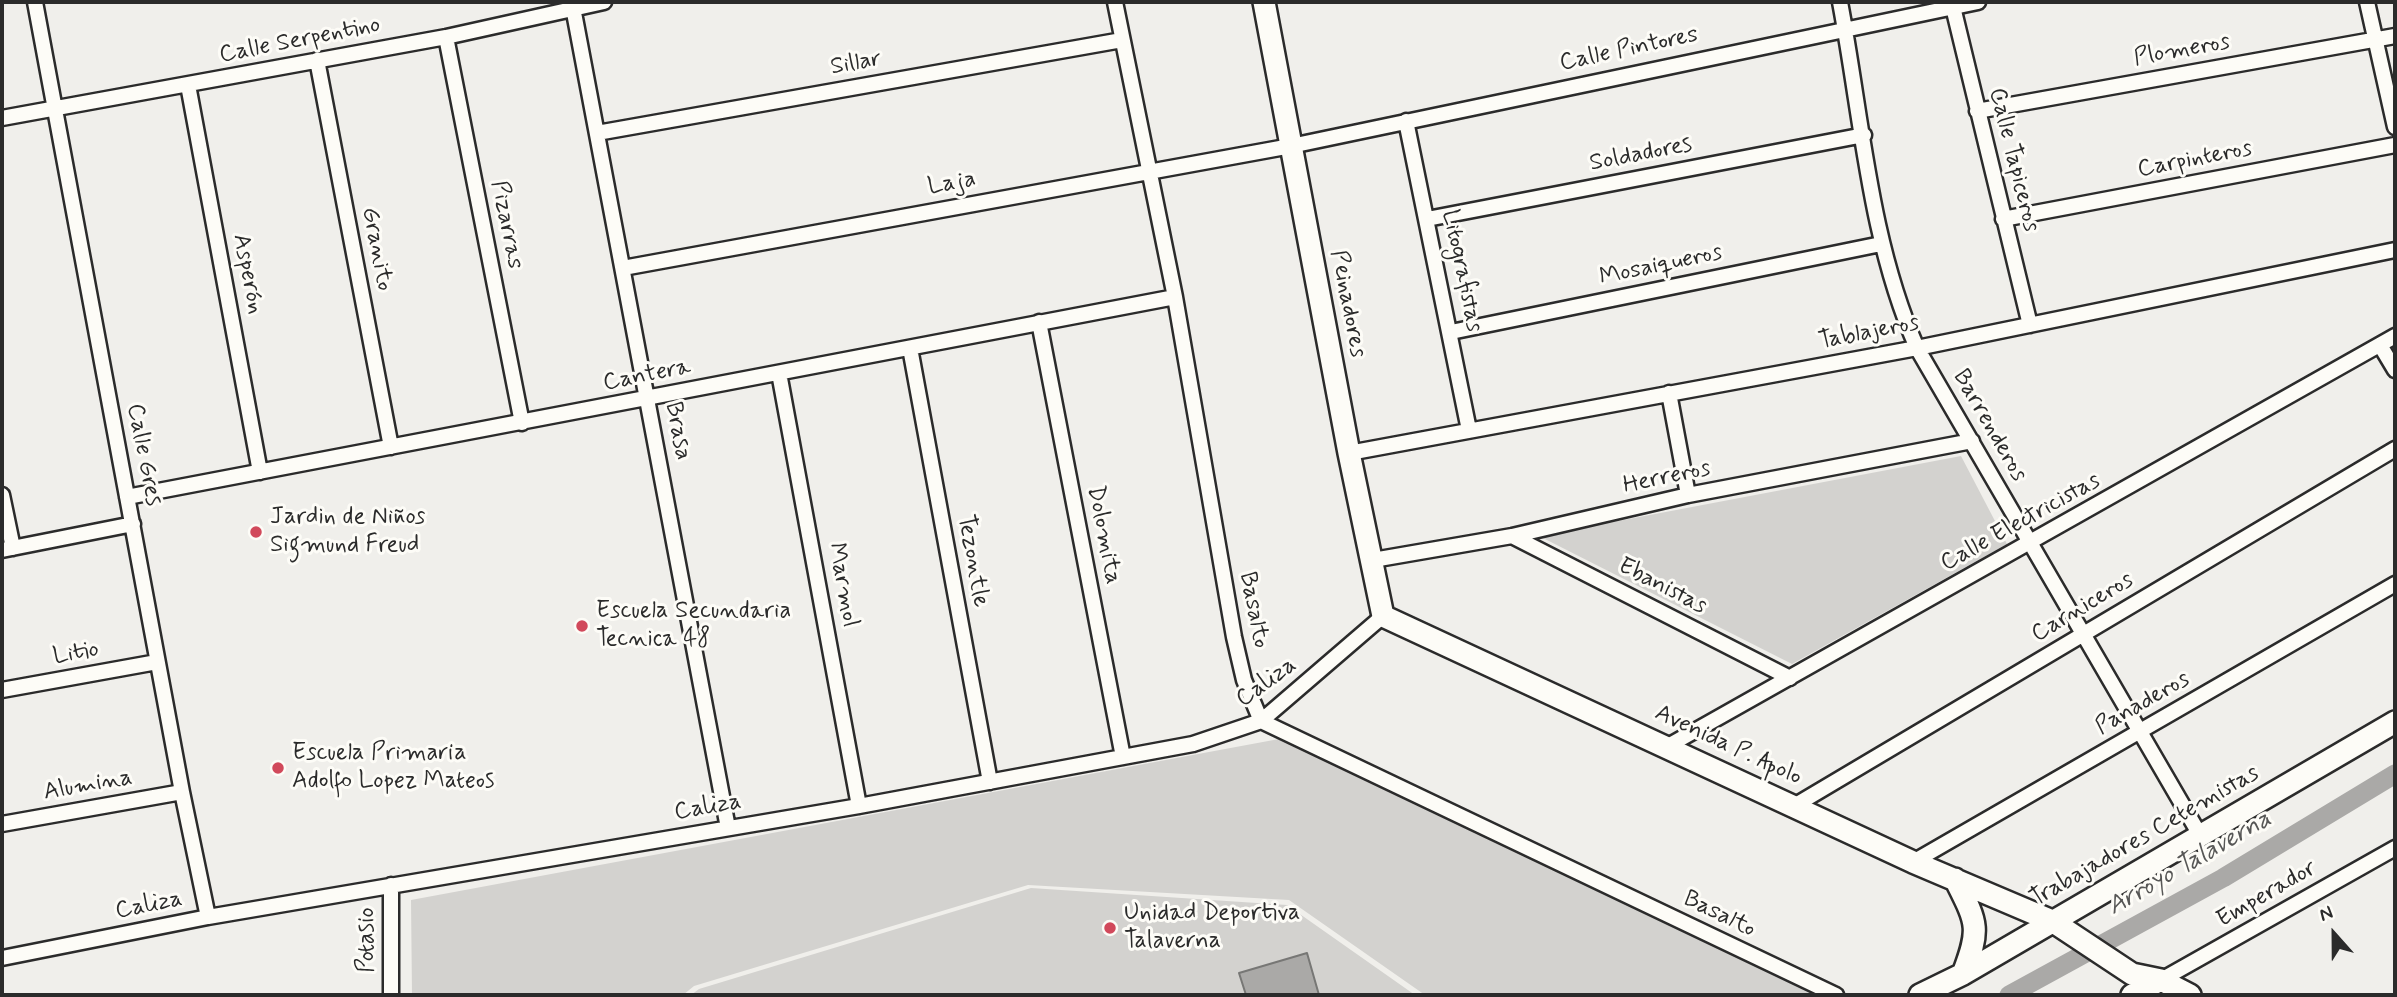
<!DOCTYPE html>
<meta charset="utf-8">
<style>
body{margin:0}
#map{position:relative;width:2397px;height:997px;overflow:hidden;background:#f0efeb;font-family:Mynerve,sans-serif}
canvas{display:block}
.frame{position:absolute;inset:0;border:4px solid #2b2b2b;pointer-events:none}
.north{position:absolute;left:2299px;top:899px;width:70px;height:70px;-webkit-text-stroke:5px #fdfcf7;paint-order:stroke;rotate:339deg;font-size:19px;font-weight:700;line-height:28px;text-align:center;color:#2b2b2b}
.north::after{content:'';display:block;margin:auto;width:24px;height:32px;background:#2b2b2b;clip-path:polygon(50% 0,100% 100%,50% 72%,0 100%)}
</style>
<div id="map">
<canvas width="2397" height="997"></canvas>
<div class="frame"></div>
<div class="north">N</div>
</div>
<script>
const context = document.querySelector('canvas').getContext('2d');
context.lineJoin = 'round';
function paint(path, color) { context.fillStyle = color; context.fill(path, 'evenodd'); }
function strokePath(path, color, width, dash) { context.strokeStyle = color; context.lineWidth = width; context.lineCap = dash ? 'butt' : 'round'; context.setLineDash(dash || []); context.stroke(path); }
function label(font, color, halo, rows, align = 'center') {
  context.font = font + ' Mynerve,sans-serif'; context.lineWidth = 6; context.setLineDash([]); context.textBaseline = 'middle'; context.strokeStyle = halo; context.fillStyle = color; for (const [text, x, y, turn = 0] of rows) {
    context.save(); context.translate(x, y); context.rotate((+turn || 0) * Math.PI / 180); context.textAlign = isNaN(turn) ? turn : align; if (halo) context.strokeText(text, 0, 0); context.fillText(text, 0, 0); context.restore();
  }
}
paint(new Path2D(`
 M1961 456 2007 544 1792 664 1539 536Z
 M1279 739 1563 871 1819 995H1425L1289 900 1028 885 694 986 683 995H412L411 900Z
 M1031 888 1287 905 1415 995H691L699 989Z`), '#d3d2cf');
const water = new Path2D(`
 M1307 953 1319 995H1246L1239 973Z`);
paint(water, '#aaa9a7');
strokePath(water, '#777775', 2);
strokePath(new Path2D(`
 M2009 995 2223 878 2395 774`), '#aaa9a7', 19);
const street = new Path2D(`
 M35 2 182 792 208 917
 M572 2 728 828
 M1115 2 1175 297 1234 637 1244 680 1261 721 1836 995
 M1840 2C1862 118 1869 239 1917 348L2200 835
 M2367 2 2395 127
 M1953 7 2030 325
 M446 37 522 423
 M317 60 391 447
 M188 85 260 472
 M1977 111 2395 36
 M2 118 446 37 604 2
 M1406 121 1469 430
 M597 133 1122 40
 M1427 219 1864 135
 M2003 219 2395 145
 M623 268 1291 146 1978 2
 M1039 322 1123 757
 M1451 332 1881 244
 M2380 345 2395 370
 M910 348 990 782
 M779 373 859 806
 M1669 393 1688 495
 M1349 453 1917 348 2395 250
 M2 495 13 548
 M127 497 1175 297
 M1512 536 1790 678
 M2 550 133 524
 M1373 560 1512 536 1688 495 1972 441
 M2 690 157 662
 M1668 746 2395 336
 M1794 806 2395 449
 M2 824 182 792
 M1913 862 2395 584
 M391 885V995
 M2 958 208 917 859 806 1193 744 1261 721 1383 616
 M2161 980 2395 848`);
const secondary = new Path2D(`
 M1264 2 1349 453 1383 616 1913 862 2052 921 2132 974 2161 980 2190 995
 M1955 879C1977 923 1981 927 1963 974
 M1920 995 1963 974 2395 722
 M2132 995 2161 980`);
strokePath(street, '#2b2b2b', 19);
strokePath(secondary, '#2b2b2b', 26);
strokePath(street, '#fdfcf7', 14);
strokePath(secondary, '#fdfcf7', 21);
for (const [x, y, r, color] of [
 [256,532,7,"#d1495b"],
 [582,626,7,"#d1495b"],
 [278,768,7,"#d1495b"],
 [1110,928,7,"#d1495b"]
]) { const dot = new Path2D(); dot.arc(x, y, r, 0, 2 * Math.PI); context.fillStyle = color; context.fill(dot); strokePath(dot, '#fdfcf7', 2.5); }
label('24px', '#2b2b2b', '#fdfcf7', [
 ["Calle Serpentino",300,41,-11],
 ["Calle Pintores",1629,50,-12],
 ["Plomeros",2182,51,-10],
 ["Sillar",856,64,-10],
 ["Soldadores",1641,155,-11],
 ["Calle Tapiceros",2013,160,76],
 ["Carpinteros",2195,160,-11],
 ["Laja",952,184,-10],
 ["Pizarras",506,225,79],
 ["Granito",376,249,79],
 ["Mosaiqueros",1661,266,-12],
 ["Litografistas",1461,271,78],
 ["Asperón",247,274,79],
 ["Peinadores",1347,304,79],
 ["Tablajeros",1869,333,-11],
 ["Cantera",647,376,-11],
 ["Barrenderos",1989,426,60],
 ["Brasa",677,431,79],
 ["Calle Gres",143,455,79],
 ["Herreros",1667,478,-12],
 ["Calle Electricistas",2021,523,-29],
 ["Dolomita",1103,535,79],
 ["Tezontle",972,561,80],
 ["Marmol",842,585,80],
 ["Ebanistas",1662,587,27],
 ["Carniceros",2083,608,-31],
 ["Basalto",1253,610,79],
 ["Litio",76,654,-10],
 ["Caliza",1267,683,-36],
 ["Panaderos",2143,704,-30],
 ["Avenida P. Apolo",1728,746,25],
 ["Alumina",88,786,-10],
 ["Caliza",708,808,-10],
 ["Trabajadores Cetemistas",2145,837,-30],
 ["Emperador",2267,895,-30],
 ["Caliza",149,906,-11],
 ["Basalto",1719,915,26],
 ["Potasio",368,940,-90]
]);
label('24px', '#2b2b2b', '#fdfcf7', [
 ["Jardin de Niños",270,518],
 ["Sigmund Freud",270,546],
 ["Escuela Secundaria",596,612],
 ["Tecnica 48",596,640],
 ["Escuela Primaria",292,754],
 ["Adolfo Lopez Mateos",292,782],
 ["Unidad Deportiva",1124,914],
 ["Talaverna",1124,942]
], 'left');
label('italic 26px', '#575756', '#fdfcf7', [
 ["Arroyo Talaverna",2190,864,-30]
]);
</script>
